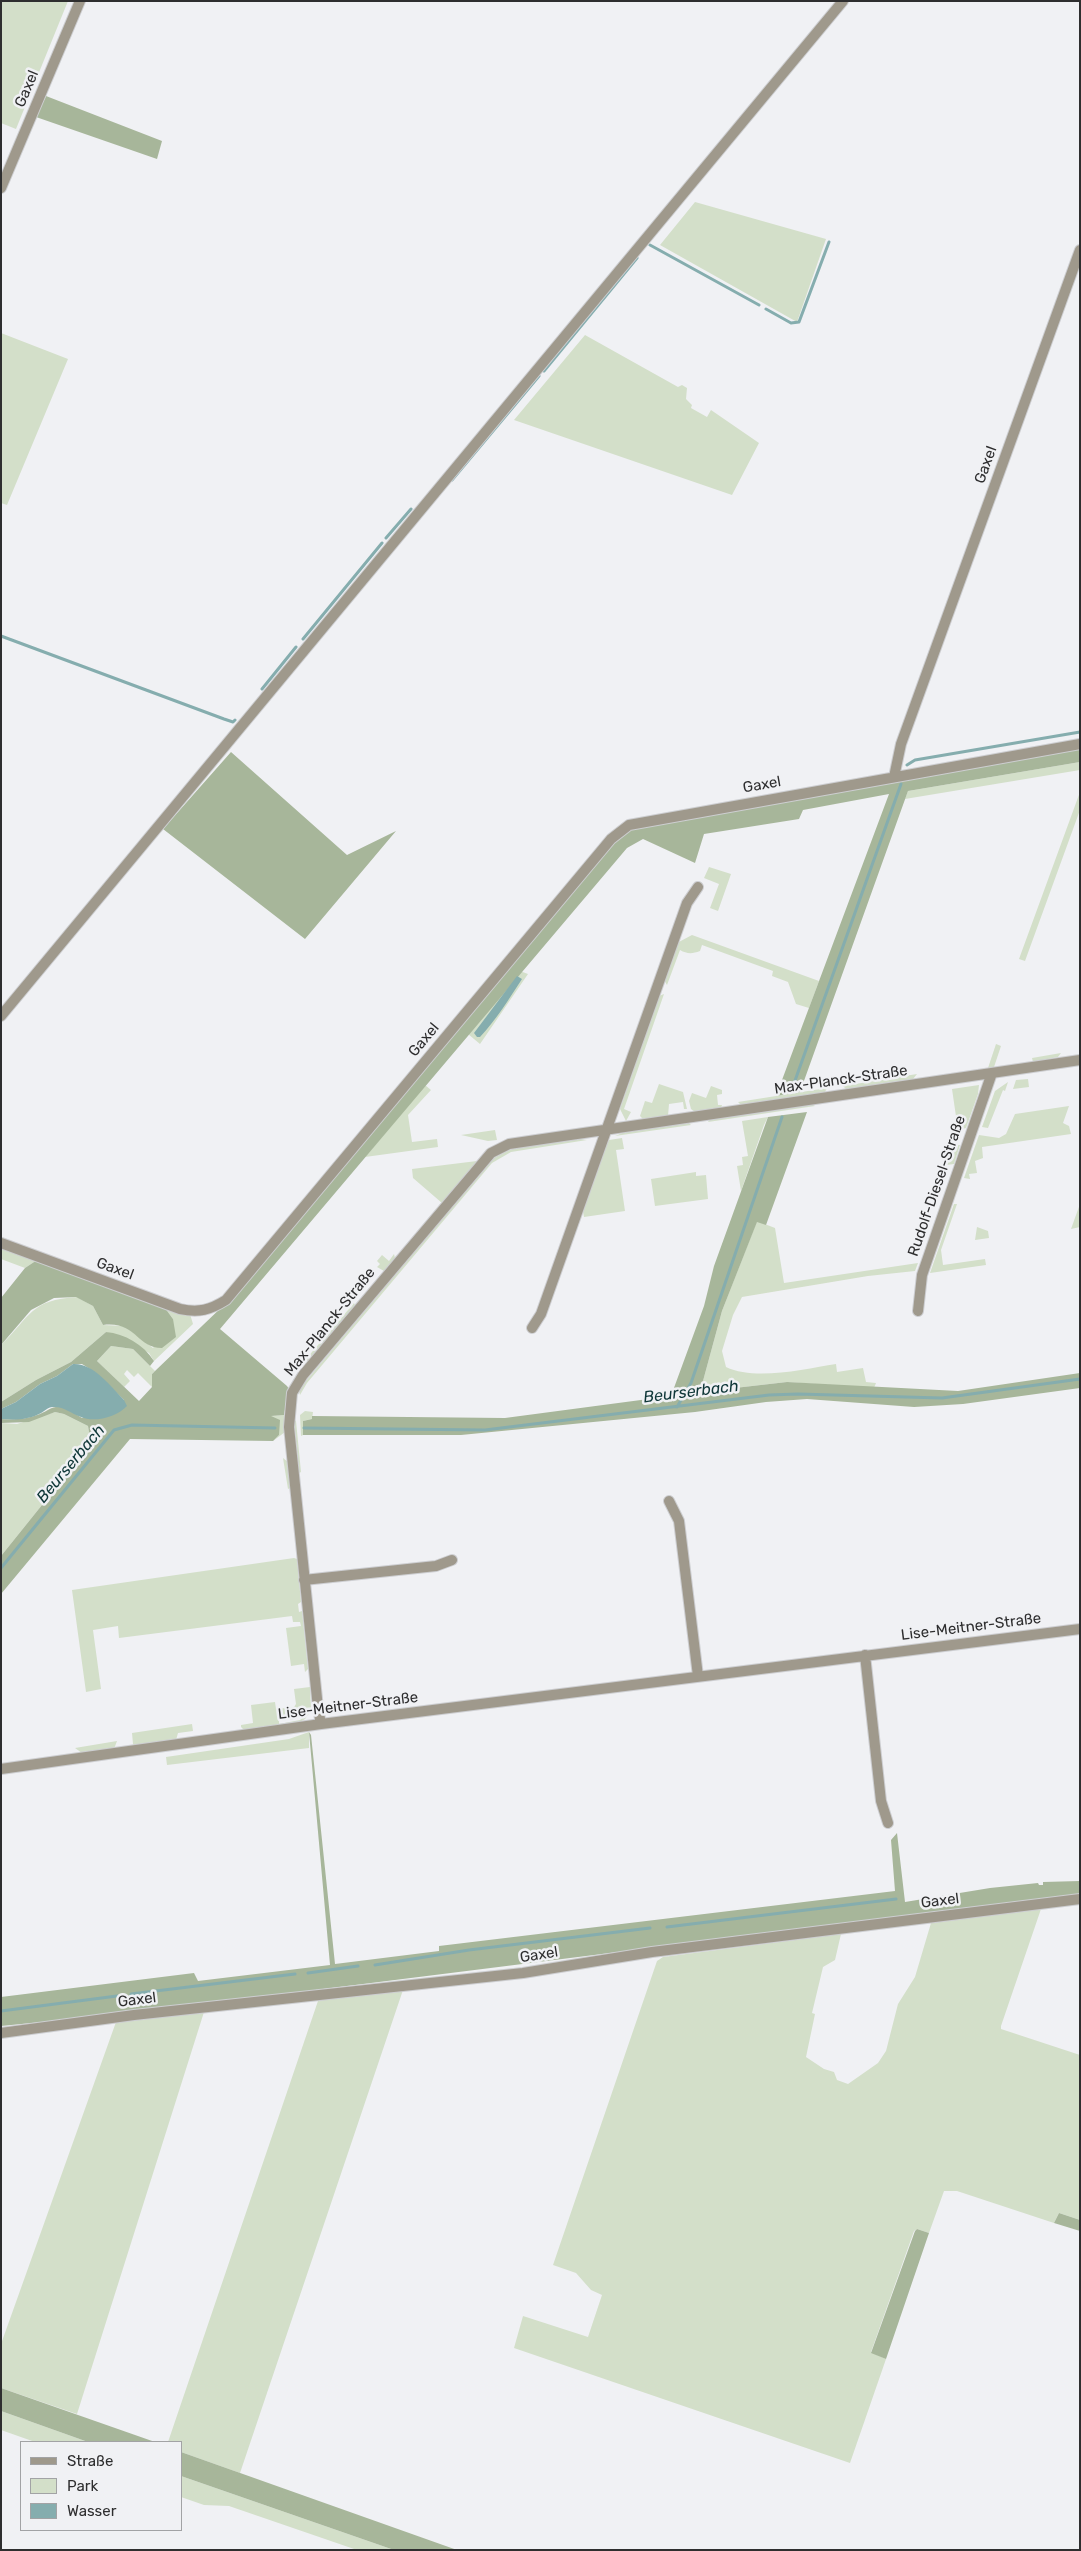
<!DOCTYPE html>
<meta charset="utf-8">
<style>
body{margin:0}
#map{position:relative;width:1081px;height:2551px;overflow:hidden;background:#f0f1f4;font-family:Rubik,sans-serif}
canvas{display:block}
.frame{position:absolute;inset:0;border:2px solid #2e2e2f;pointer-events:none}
.legend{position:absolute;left:20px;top:2441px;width:162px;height:90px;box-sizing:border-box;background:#f0f1f4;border:1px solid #a2a3a5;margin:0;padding:6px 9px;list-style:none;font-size:15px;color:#2e2e2f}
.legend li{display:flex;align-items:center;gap:10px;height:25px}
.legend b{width:25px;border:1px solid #a2a3a5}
</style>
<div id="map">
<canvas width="1081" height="2551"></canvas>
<div class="frame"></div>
<ul class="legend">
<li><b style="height:6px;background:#9f998c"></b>Straße</li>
<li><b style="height:14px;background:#d3dfc9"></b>Park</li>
<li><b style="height:14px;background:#85adae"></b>Wasser</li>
</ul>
</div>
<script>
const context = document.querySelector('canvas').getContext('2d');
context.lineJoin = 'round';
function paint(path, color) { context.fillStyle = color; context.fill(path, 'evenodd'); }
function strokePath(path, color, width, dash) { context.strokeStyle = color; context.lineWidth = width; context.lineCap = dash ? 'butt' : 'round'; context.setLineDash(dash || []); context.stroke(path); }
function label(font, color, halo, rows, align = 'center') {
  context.font = font + ' Rubik,sans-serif'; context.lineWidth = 5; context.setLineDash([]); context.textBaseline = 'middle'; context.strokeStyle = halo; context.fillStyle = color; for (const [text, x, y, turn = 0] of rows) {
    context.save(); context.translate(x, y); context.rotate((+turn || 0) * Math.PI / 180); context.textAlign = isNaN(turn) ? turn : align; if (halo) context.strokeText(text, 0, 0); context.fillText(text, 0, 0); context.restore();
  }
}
paint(new Path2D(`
 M1 1H68L16 129 1 123Z
 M695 202 826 239 797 322 660 245Z
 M1 333 68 359 7 505 1 503Z
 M585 335 678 387 682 385 687 388 686 399 692 405 691 408 707 417 711 410 759 443 732 495 514 420Z
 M1080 762V770L905 799 908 791Z
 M1080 792V810L1025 961 1019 959Z
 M709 867 731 874 718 911 710 908 719 884 704 878Z
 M692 935 819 981 809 1008 796 1004 788 982 772 976 773 971 702 945 700 951C692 954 687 954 680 950L667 985 664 980 677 943Z
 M520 971 528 974 480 1044 468 1034Z
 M664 994 624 1109 631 1112 626 1121 620 1109 659 996Z
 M996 1044 1001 1046 994 1067 988 1068Z
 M1061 1053 1058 1057 1033 1062 1032 1058Z
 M917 1074 913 1079 846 1089 843 1086Z
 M1028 1079 1029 1087 1013 1089 1016 1080Z
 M1008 1082 1005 1091 1003 1090 988 1128 982 1127 995 1091Z
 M659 1084 683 1092 687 1109H684L683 1102 669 1104 668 1116 643 1119 640 1116 645 1101 652 1103Z
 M425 1085 431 1090 408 1115 412 1142 437 1139 438 1147 365 1157Z
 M979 1085 978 1094 966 1128 958 1130 952 1089Z
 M711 1086 722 1090V1094L717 1095 718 1105H722L721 1108 695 1112 691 1109 689 1101 692 1093 706 1098Z
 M827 1088 825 1092 741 1105 738 1102Z
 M811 1104 815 1106 708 1122 710 1119Z
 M1069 1106 1063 1123 1069 1126 1071 1134 982 1147 983 1158 975 1161 977 1173 969 1174 970 1179 964 1178 979 1135 999 1138 1006 1134 1015 1114Z
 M768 1117 764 1125 741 1191 737 1166 743 1165 742 1157 748 1156 742 1121Z
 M688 1122 691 1125 615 1136 625 1132Z
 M495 1130 497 1140 488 1141 461 1135Z
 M622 1138 624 1149 616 1150 625 1211 584 1217 583 1212 605 1147 609 1140Z
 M580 1139 587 1140 511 1152 492 1163 307 1383 300 1395 299 1391 306 1381 493 1158 514 1148Z
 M952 1145H960L954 1164 946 1165Z
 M477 1161 442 1203 413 1178 412 1169Z
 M696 1172V1176L706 1175 708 1199 655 1206 651 1179Z
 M954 1204H957L941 1250 943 1265 985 1259 986 1265 930 1273Z
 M1080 1204V1227L1071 1229Z
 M757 1221 775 1228 784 1283 918 1263 915 1271 868 1276 742 1297 733 1315 722 1351 726 1367C755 1381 805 1369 836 1364L837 1372 863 1368 866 1382 876 1383 874 1388 787 1382 700 1392 722 1311Z
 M977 1227 988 1231 989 1238 975 1240Z
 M1 1245 37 1260 25 1268 1 1259Z
 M394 1254 395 1258 384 1271 377 1267 380 1264 377 1261 382 1255 389 1261Z
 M77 1297 93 1306 103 1325 125 1326 153 1348 173 1319 165 1308 190 1314 193 1324 154 1361 149 1353 106 1332 71 1362 36 1380 1 1402V1345C31 1316 30 1300 77 1297Z
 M354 1303 355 1305 304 1367 300 1366Z
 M111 1346 133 1349 155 1371 152 1374V1387L138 1373 134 1377 127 1370 124 1374 130 1381 124 1387 97 1361Z
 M305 1411 313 1412 312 1419 303 1421V1435L301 1436 300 1415Z
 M55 1412 64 1414 88 1426 91 1444 1 1556V1423L17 1424Z
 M284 1415 285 1432 273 1441 279 1435 270 1416Z
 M294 1420 296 1421 301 1472 299 1473Z
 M283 1458 288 1462 290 1488 288 1489Z
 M294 1558 297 1559 301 1602 298 1604 299 1612 302 1611 308 1669 305 1672 304 1664 291 1666 286 1628 301 1626 300 1622H293L292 1616 119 1638 118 1626 93 1630 101 1689 86 1692 72 1590Z
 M310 1687 311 1708 306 1709 295 1719 279 1721V1724L300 1720 310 1712 305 1719 298 1723 245 1731 241 1727V1725L253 1723 251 1705 275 1702 276 1709 294 1707 296 1704 294 1689Z
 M192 1724 193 1731 178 1733 176 1740 135 1746 133 1744 132 1733Z
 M309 1732V1748L167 1765 166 1757 289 1739Z
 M117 1741 114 1749 82 1753 75 1748Z
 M1041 1909 1001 2026V2029L1080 2055V2220L1059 2213 1054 2223 957 2191H944L929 2233 917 2229 914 2231 871 2352 886 2359 850 2463 514 2348 523 2316 588 2337 602 2295 591 2290 576 2273 553 2265 657 1961 663 1957 841 1934 835 1960 823 1967 812 2013 815 2014 806 2057 824 2069 834 2072 837 2080 848 2084 878 2063 886 2051 898 2004 915 1977 931 1923Z
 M404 1987 240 2473 181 2452V2442H168L319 1998Z
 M204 2012 77 2414 1 2388V2344L116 2022Z
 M1 2411 88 2442H35L1 2430Z
 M181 2476 394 2550H357L229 2506 204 2505 181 2497Z`), '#d3dfc9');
paint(new Path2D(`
 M46 96 162 141 157 159 36 117Z
 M1080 747V762L908 791 800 1092 776 1096 889 794 803 810 799 819 704 834 695 863 643 839 627 848 220 1329 287 1386 289 1389 284 1415 271 1416 280 1420 279 1435 273 1441 130 1439 1 1594V1556L91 1444 88 1426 64 1414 55 1412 29 1422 1 1423V1419C15 1420 27 1419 40 1414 49 1410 54 1404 65 1408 71 1411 77 1415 82 1418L124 1400 93 1371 82 1364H73L57 1376 40 1384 16 1402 1 1409V1402L36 1380 71 1362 106 1332C125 1334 143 1344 154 1361L150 1366 133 1349 111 1346 97 1361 139 1401 152 1387V1374L155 1371 226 1303 609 845 636 826Z
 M231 752 347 855 396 831 305 939 163 829Z
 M807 1112 766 1225 757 1222 722 1311 700 1392 787 1382 958 1391 1080 1373V1388L963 1404 914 1407 807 1399 766 1402 695 1412 461 1435H303V1421L312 1419V1416L505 1418 671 1396 704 1306 714 1266 768 1117Z
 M37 1260 165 1308 173 1319 176 1337 162 1348C136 1348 137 1321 103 1325L93 1306 76 1297 54 1298 31 1310 1 1345V1298L25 1268Z
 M309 1732 311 1735 335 1964 439 1951V1946L895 1891 891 1840 897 1833 905 1902 990 1888 1038 1883 1039 1885H1043V1882L1080 1881V1894L124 2014 1 2026V1997L194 1973 198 1981 330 1965Z
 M1059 2213 1080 2220V2231L1054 2223Z
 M917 2229 929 2233 886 2359 871 2353 915 2231Z
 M1 2388 155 2442H88L1 2411Z
 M181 2452 457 2550H394L181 2476Z`), '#a7b69a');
paint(new Path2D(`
 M517 976 522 979C509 999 496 1020 480 1037H477L474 1033Z
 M73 1364C94 1363 110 1386 124 1400L127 1406C117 1417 94 1423 81 1417 70 1413 64 1406 52 1407 46 1408 44 1412 39 1414 27 1420 15 1420 1 1419V1409L16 1402 40 1384 57 1376Z`), '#85adae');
strokePath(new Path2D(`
 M650 245 759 305
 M766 309 791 323 799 322 829 242
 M544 371 637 258
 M452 480 539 376
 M386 538 411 509
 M1 636 224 719 233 722 235 720
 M303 639 382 543
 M262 689 296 647
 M907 765 915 760 1080 732
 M792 1089 901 784
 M677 1407 691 1383 782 1117
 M304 1428 485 1430 769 1395 798 1394 942 1398 1080 1379
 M1 1568 114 1430 132 1425 275 1428
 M667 1927 896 1899
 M375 1965 469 1950 650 1928
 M308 1973 358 1966
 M131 1994 295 1974
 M1 2011 117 1996`), '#85adae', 3);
const minor = new Path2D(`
 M1 188 80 1
 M894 777 901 744 1080 250
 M1 1016 843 1
 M1 1243 180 1309C199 1313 210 1310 226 1300L611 839 629 825 1080 744
 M918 1311 922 1275 992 1073
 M532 1328 541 1314 687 903 698 887
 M669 1501 679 1521 698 1676
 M304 1580 436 1566 452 1560
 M865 1655 881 1801 888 1823
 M321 1724 318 1708 289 1427 292 1393 303 1375 491 1153 509 1144 1080 1060
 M1 1769 321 1724 1080 1629
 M1 2033 134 2015 523 1973 652 1952 1080 1899`);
strokePath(minor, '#cdced1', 12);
strokePath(minor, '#9f998c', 10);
label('15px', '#2e2e2f', '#f0f1f4', [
 ["Gaxel",27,89,-67],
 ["Gaxel",986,465,-70],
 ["Gaxel",762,785,-10],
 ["Gaxel",424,1040,-50],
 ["Max-Planck-Straße",841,1080,-8],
 ["Rudolf-Diesel-Straße",937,1186,-71],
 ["Gaxel",115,1269,20],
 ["Max-Planck-Straße",330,1322,-51],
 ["Lise-Meitner-Straße",971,1627,-7],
 ["Lise-Meitner-Straße",348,1706,-7],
 ["Gaxel",940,1901,-7],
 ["Gaxel",539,1955,-9],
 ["Gaxel",137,2000,-7]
]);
label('italic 16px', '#0f3738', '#f0f1f4', [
 ["Beurserbach",691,1392,-7],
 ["Beurserbach",71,1464,-50]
]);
</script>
